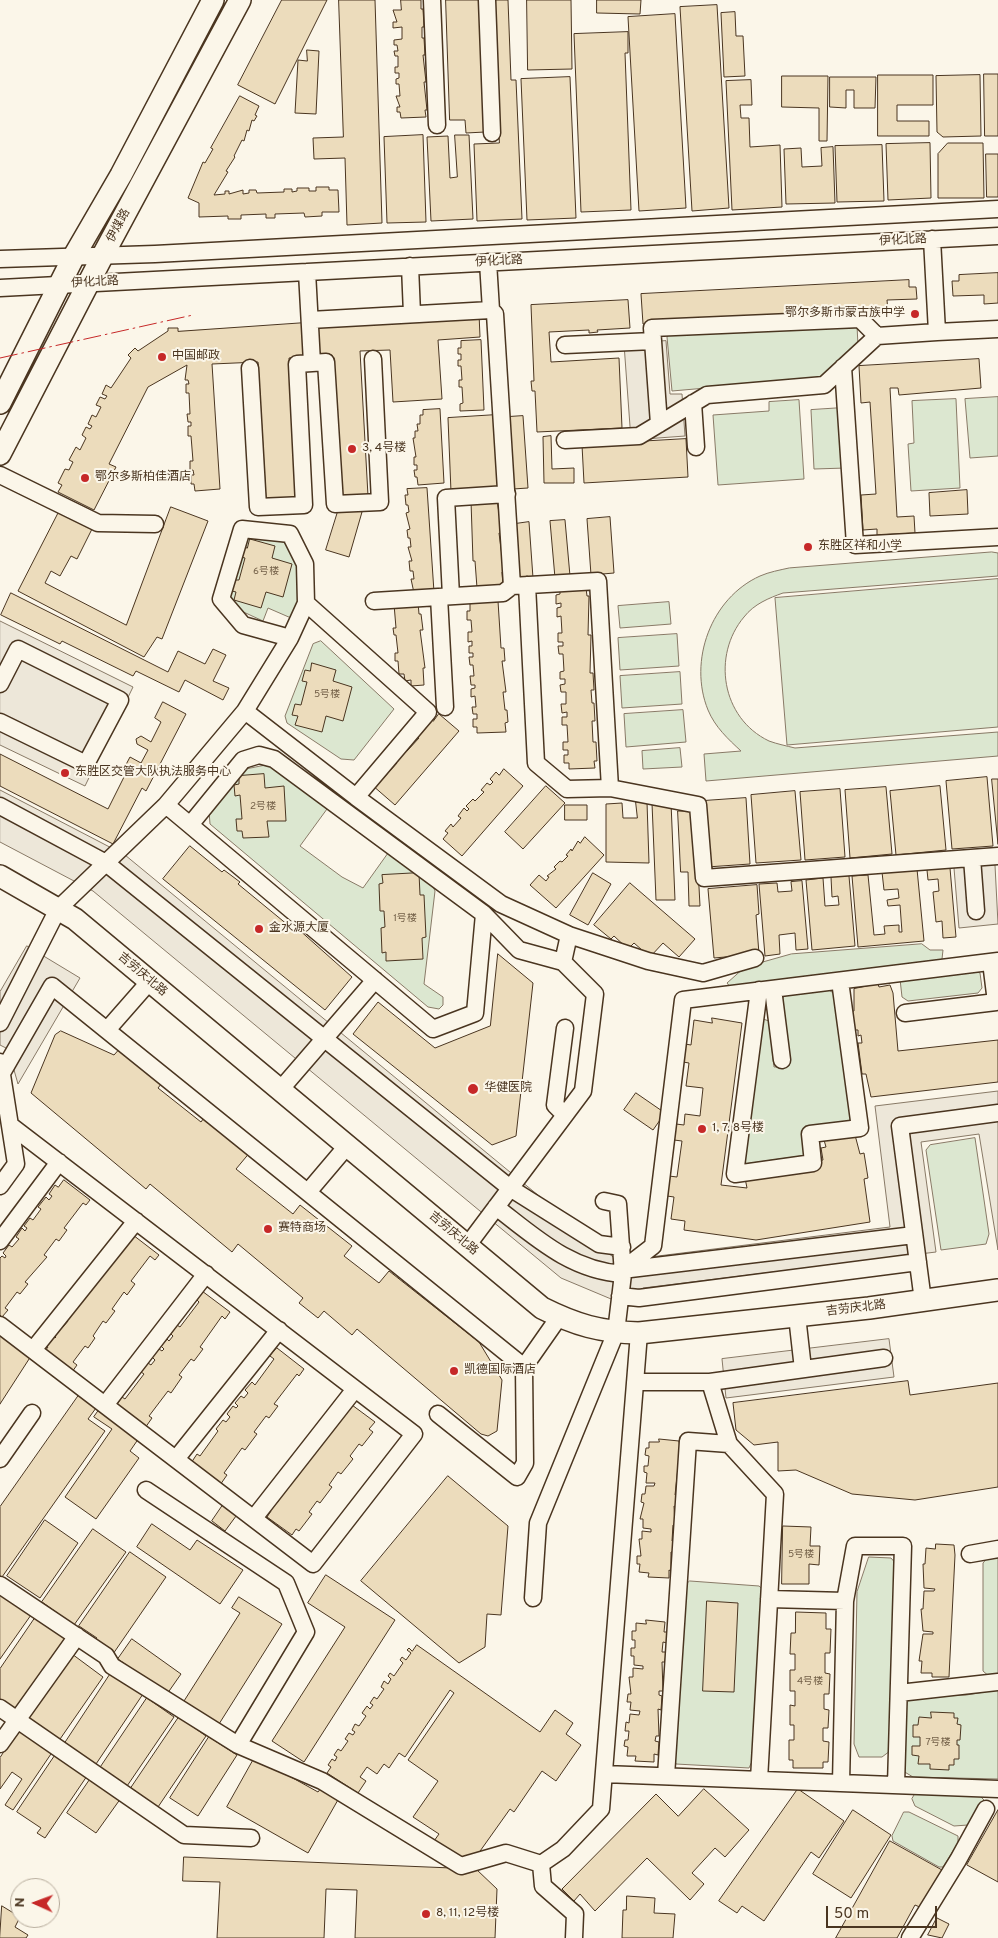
<!DOCTYPE html>
<meta charset="utf-8">
<style>
body{margin:0}
#map{position:relative;width:998px;height:1938px;overflow:hidden;background:#fbf6e9;font-family:Overpass,sans-serif}
canvas{display:block}
.north{position:absolute;left:10px;top:1878px;width:50px;height:50px;box-sizing:border-box;background:#fbf6e9;border:1px solid #b4a999;border-radius:50%;rotate:272deg;font-size:14px;font-weight:700;line-height:20px;text-align:center;color:#4a3520}
.north::after{content:'';display:block;margin:auto;width:18px;height:22px;background:#c62828;clip-path:polygon(50% 0,100% 100%,50% 72%,0 100%)}
.scale{position:absolute;left:826px;top:1906px;width:111px;height:22px;box-sizing:border-box;border:2px solid #4a3520;border-top:0;padding-left:6px;font-size:15px;line-height:18px;white-space:nowrap;color:#4a3520;-webkit-text-stroke:4px #fbf6e9;paint-order:stroke}
</style>
<div id="map">
<canvas width="998" height="1938"></canvas>
<div class="north">N</div>
<div class="scale">50 m</div>
</div>
<script>
const context = document.querySelector('canvas').getContext('2d');
context.lineJoin = 'round';
function paint(path, color) { context.fillStyle = color; context.fill(path, 'evenodd'); }
function strokePath(path, color, width, dash) { context.strokeStyle = color; context.lineWidth = width; context.lineCap = dash ? 'butt' : 'round'; context.setLineDash(dash || []); context.stroke(path); }
function label(font, color, halo, rows, align = 'center') {
  context.font = font + ' Overpass,"Noto Sans SC",sans-serif'; context.lineWidth = 4; context.setLineDash([]); context.textBaseline = 'middle'; context.strokeStyle = halo; context.fillStyle = color; for (const [text, x, y, turn = 0] of rows) {
    context.save(); context.translate(x, y); context.rotate((+turn || 0) * Math.PI / 180); context.textAlign = isNaN(turn) ? turn : align; if (halo) context.strokeText(text, 0, 0); context.fillText(text, 0, 0); context.restore();
  }
}
const green = new Path2D(`
 M857 325 858 346 820 378 672 391 667 337 669 333Z
 M998 397V456L970 458 965 399Z
 M956 399 960 488 911 491 908 444 914 443 912 401Z
 M799 400 804 479 718 485 713 415 769 411V402Z
 M842 408 846 468 814 469 811 410Z
 M244 533 284 542 299 560 303 594 291 618 268 608 263 621 237 609 229 596Z
 M992 552 998 553V576L783 593C769 598 754 604 744 617 712 655 721 718 769 741 777 744 787 746 795 748L998 732V756L706 781 704 754 741 751C728 739 715 727 708 710 688 661 711 598 760 576 769 572 780 570 789 568Z
 M998 579V727L787 745 775 598Z
 M669 602 671 624 620 628 618 606Z
 M677 634 679 666 620 670 618 638Z
 M321 641 394 709 354 760 341 759 287 723 285 716 313 644Z
 M680 672 682 704 622 708 620 676Z
 M683 710 686 742 626 747 624 714Z
 M680 748 682 767 643 769 642 751Z
 M272 764 326 804 327 809 300 846 342 877 363 888 388 853 432 884 435 891 424 984 443 997V1005L439 1009 428 1007 210 824 209 811 242 770Z
 M922 944 930 950H943L942 959 939 962 731 988 727 983 745 967 791 954Z
 M975 970 980 973 982 988 978 993 908 1001 902 997 900 979Z
 M829 990 836 995 852 1117 848 1122 805 1129 808 1155 744 1164 760 1018 769 1021 774 1067 789 1066 781 999 788 994Z
 M975 1138 989 1234 986 1244 941 1250 926 1150 930 1145Z
 M998 1553V1677L991 1678 983 1671V1563L990 1555Z
 M869 1557 891 1558 897 1565 890 1751 882 1757H859L854 1744 857 1592Z
 M690 1581 759 1586 766 1592 754 1757 749 1768 676 1764 672 1753 684 1586Z
 M998 1690V1779L913 1777 903 1771 905 1702 913 1695H966Z
 M915 1794 980 1796 984 1800 968 1825 954 1826 915 1806 912 1799Z
 M904 1812H909L958 1836V1843L943 1867H939L893 1841 892 1836Z`);
paint(green, '#dce7d0');
strokePath(green, '#887966', 1);
const parking = new Path2D(`
 M666 341 670 394H682L685 436 631 440 624 344Z
 M0 621 133 687 85 786 0 745Z
 M0 790 125 855 618 1261 890 1227 875 1106 998 1091V1250L979 1134 921 1142 936 1252 643 1288 644 1302 623 1304 561 1278 93 891 0 842Z
 M995 865 998 924 959 928 954 868Z
 M27 946 80 978 18 1084 8 1049 0 1045V992Z
 M889 1339 894 1377 726 1398 722 1359Z`);
paint(parking, '#ede7d9');
strokePath(parking, '#887966', 1);
const building = new Path2D(`
 M282 0H327L275 104 238 85Z
 M339 0H375L382 223 347 225 345 158 314 159 313 138 343 137Z
 M401 0H421V9H423L424 27H422V38H424L425 55H423L426 82H424L427 110H425L426 117 401 118 400 112H397V107H400L396 96H400L399 84H396V79L399 78V73H395V67H398V56H395L394 51H398L397 45H394V40L402 39V27L393 28V22H397L393 10H401Z
 M446 0H480L485 132 466 133 465 120H450Z
 M493 0H508L511 80H516L522 219 477 221 474 144 499 143Z
 M527 0H571L572 69 528 70Z
 M597 0H641L640 14 597 13Z
 M717 5 729 208 692 211 680 7Z
 M735 12 736 36H743L745 76 724 77 721 13Z
 M675 14 686 208 639 211 628 17Z
 M628 32V53H625L631 210 581 212 574 34Z
 M307 50 319 51 316 114 295 113 298 60 307 61Z
 M984 74H998V136H985Z
 M878 75H933V105H897V121H929V136H878Z
 M980 75 981 136 943 137 937 132 936 76Z
 M782 76H828L827 141H819V108L782 107Z
 M570 77 576 218 527 220 521 79Z
 M830 77H876L875 108H854V90H846V108L830 107Z
 M751 80 752 105H740L741 118H749L750 147 780 145 782 207 732 210 726 81Z
 M240 96 259 106 255 115 257 116 254 121 252 120 249 131 247 130 244 141 242 140 234 156 235 157 226 171 228 172 214 195 225 194V191H229V194L243 190V194L249 193V190H256L257 193 284 192V189H292V192L297 191V188H309V191H316V187H329V190H338L339 212H322V216L305 217 304 213 275 214V218H266V214L241 215V219H228V216L199 217V203L188 198 203 162 205 163 213 149 211 148Z
 M423 135 426 222 387 223 384 137Z
 M455 135H469L473 219 431 221 427 137 448 136 450 178 457 177Z
 M930 143 931 198 888 200 886 144Z
 M948 143H983L984 198H938V154Z
 M882 145 884 201 837 202 835 146Z
 M833 147 835 203 786 204 784 149 801 148 802 167 822 166 821 148Z
 M986 154H998V197H987Z
 M998 273V303L984 304V295L953 296 952 281H959V275Z
 M909 280V287H916L917 299 887 300 888 312 643 324 641 294Z
 M628 300 630 328 597 330 598 332 589 333V330L549 332 551 362 619 358 622 428 537 432 535 391H532L531 381H534L531 305Z
 M479 313 480 337 438 340 442 399 393 402 390 350 360 351 368 496 340 498 332 355 317 356 315 322Z
 M305 323 307 357 289 358 297 498 266 500 258 362 212 364 220 489 195 491 194 484H191V475H194L193 470 190 471V461H193L191 436H188V426H191V422H188L187 414H190L189 393H186V384H189L188 380H185L187 365 148 387 109 464 116 467 94 510 58 492 62 485 58 483 65 469 69 470 73 462 69 460 76 447 80 450 86 438 82 435 86 427 90 429 92 426 88 424 92 415 96 417 101 407 96 405 100 397 105 399 107 396 102 394 106 385 111 388 131 358 128 355 135 348 138 351 168 331V328H178V331Z
 M481 340 484 410 460 411V404L463 403 462 387H459V380H462L461 366H458V360H461V354H458V348H461V341Z
 M979 359 981 388 899 395 898 388H890L897 517 914 516 915 533 877 535V529L863 530 861 495 876 494 870 402 861 403 859 366Z
 M440 409 444 483 418 485 417 477H415L414 470H417V465H414V457H416L413 438H415V431H418L417 424H420V415H423V410Z
 M496 415 500 489 451 492 448 418Z
 M523 416 528 488 513 489 508 417Z
 M551 436 552 469 574 468V483H544L543 437Z
 M686 439 688 477 584 483 582 445Z
 M427 488 434 592 414 593 411 579H414L413 571H410L409 561H412L408 547H411L410 538H408L407 530 410 529 406 513 409 512 408 505H406L405 495H408L407 489Z
 M967 490 968 514 930 516 929 493Z
 M497 500 502 533H499L504 571 502 572 503 586 477 588 475 561H473L471 501Z
 M340 505 362 512 349 557 326 550Z
 M171 507 208 521 162 639 157 637 144 657 18 591 59 511 92 529 77 559 71 556 60 576 51 571 45 583 126 625Z
 M610 517 614 573 591 575 587 519Z
 M565 520 570 576 555 578 550 521Z
 M529 522 533 578 520 579 515 524Z
 M250 539 275 546 272 558 292 564 283 597 266 592 261 608 234 600 236 592 232 591 235 580H239L245 558 241 557 244 547 247 548Z
 M586 588 587 596H589L588 635H591L590 673H593L594 690H591L592 703H594L595 721H592L593 742H596L597 761H594L595 768 569 769V763H564V755H568V750H563V742H568L567 725H562V717H567V712L562 713 561 704H566V692H561L560 685 565 684V679H560V672L564 671 563 654H559L558 646H563V642H558V633H562L561 616 557 617V608L561 607V603L556 604V595L560 594V589Z
 M11 593 168 672 178 651 205 664 213 649 226 655 213 681 229 688 223 700 185 680 179 692 136 671 133 676 62 641 60 644 1 615Z
 M498 601 501 648H504L505 661H502L506 692H503L505 710H507L508 722 505 723 506 732 477 733V727H473V719H477V714H473L472 707H476L475 696 471 697V689L475 688V685H471L470 676H474L473 665H470L469 657H473V653H469V646H472V641L468 642V632H472L471 620H467V611H470V602Z
 M418 602 419 614H421L423 630H420L425 668H423L424 685 411 686V680L405 681 404 674H399L398 661H395V653H398L396 635H394L393 628H396L394 604Z
 M312 663 336 670 333 681 352 687 343 721 326 716 322 732 295 725 298 716 292 715 295 704 301 705 307 682 302 681 305 670 310 671Z
 M163 702 186 714 146 791 142 788 113 844 0 786V754L108 809 125 775 121 774 130 757 141 763 148 750 137 744 136 739 141 736 151 742 161 722 155 718Z
 M439 714 459 731 395 805 372 785 376 781 379 783 397 763 394 760 404 749 407 751 419 738 416 735 431 719 433 721Z
 M504 769 523 786 462 856 443 839 448 833 445 831 451 824 453 827 461 818 458 816 464 808 467 811 469 809 466 806 473 799 475 801 484 792 481 790 487 783 490 785 493 782 490 779 496 772 499 775Z
 M264 774 265 788 284 786 286 821H267L269 837 243 838 242 831H237L236 819H242L240 795 235 796 234 785 239 784V776Z
 M987 777 993 846 952 849 946 781Z
 M992 779H998V844Z
 M546 786 565 803 523 849 505 832Z
 M940 786 946 850 896 855 890 791Z
 M886 787 892 854 850 858 845 790Z
 M840 789 845 857 805 860 800 792Z
 M795 791 801 860 756 863 751 795Z
 M746 798 750 864 707 867 703 801Z
 M636 802H647L649 863 606 862V804L622 803 623 818H637Z
 M671 802 675 900H656L652 803Z
 M565 805H587V820H565Z
 M678 811H695L700 906H689L688 872H681Z
 M585 837 604 855 556 908 530 885 539 875 546 881 549 877 547 876 556 869 554 867 560 861 562 862 568 856 566 855 571 849 572 851 578 841 580 843Z
 M190 846 222 872 224 870 240 882 238 884 294 930 297 928 352 977 325 1010 163 879Z
 M950 868 956 937 943 938 942 921 936 922 933 892 939 891 938 879 928 880 927 870Z
 M917 869 924 941 858 947 852 876 868 875 874 935 885 934 884 926 899 925V932H902L900 905 888 906 887 900 899 898 898 889 884 890 882 872Z
 M419 873 420 895H424L426 937 422 938 423 959 386 961V952L382 953 381 928 385 927 384 911H380L379 884 383 883 382 875Z
 M593 873 611 884 588 925 570 915Z
 M849 876 855 946 812 950 806 880 823 878 825 906 839 905 838 896 832 897 831 877Z
 M802 881 808 949 796 950 795 933 779 935 780 954 765 956 759 884 777 883 778 892 792 891 791 882Z
 M630 883 695 939 679 957 663 943 650 957 634 943 628 949 614 936 611 939 594 925Z
 M757 885 759 914 756 915 759 954 714 958 708 889Z
 M498 954 533 983 516 1136 492 1145 353 1034 378 1002 435 1048 490 1026Z
 M878 984 879 987 890 985 893 993 898 1051 998 1040V1082L871 1097 866 1074H862L858 1043H862L861 1035 858 1036V1030H852L849 1012 854 1011V989Z
 M712 1018 742 1023 721 1185 747 1188 745 1178 823 1160 821 1148 826 1147 824 1140 855 1135 860 1154 864 1153 868 1178 864 1179 870 1222 756 1240 684 1230 685 1221 671 1219 674 1197 667 1196 669 1176 677 1177 682 1141 674 1140 676 1124 684 1125 685 1114 700 1116 703 1088 686 1086 689 1063 683 1062 685 1044 691 1045 694 1020 712 1023Z
 M61 1031 114 1055 122 1046 165 1079 158 1088 201 1122 206 1115 251 1151 236 1169 293 1214 300 1205 352 1246 344 1256 379 1283 389 1271 479 1342 502 1380 497 1431 488 1436 481 1434 357 1329 352 1335 324 1311 318 1318 299 1303 303 1298 238 1244 232 1252 150 1184 146 1189 31 1093 55 1035Z
 M636 1093 665 1113 653 1130 624 1110Z
 M64 1180 90 1200 86 1205 83 1203 64 1228 67 1230 59 1241 56 1239 44 1255 47 1257 25 1282 28 1284 20 1294 17 1292 5 1308 8 1310 2 1317 0 1315V1258L2 1256 5 1258 6 1256 3 1253 9 1245 12 1247 19 1239 16 1237 22 1228 25 1231 27 1228 24 1226 30 1218 33 1220 41 1209 38 1207 46 1197 49 1200 52 1196 49 1194 55 1185 58 1187Z
 M133 1235 159 1255 155 1260 150 1256 131 1281 135 1284 127 1295 124 1292 112 1309 115 1311 106 1323 103 1321 93 1336 95 1338 88 1348 85 1346 73 1362 77 1365 72 1372 45 1351 48 1347 45 1345 52 1336 55 1338 56 1337 53 1334 59 1326 62 1328 68 1321 65 1318 71 1310 74 1312 75 1310 72 1308Z
 M202 1291 230 1312 225 1319 222 1316 200 1347 203 1349 194 1361 191 1359 179 1375 182 1377 171 1393 168 1391 149 1416 152 1418 145 1428 116 1406 122 1397 125 1399 144 1374 141 1372 148 1363 151 1365 155 1360 152 1357 159 1349 162 1351 164 1349 161 1346 167 1339 169 1341 173 1336 170 1333 177 1325 180 1327 199 1302 196 1299Z
 M0 1335 31 1356 0 1404Z
 M277 1348 304 1369 299 1376 297 1374 274 1404 278 1406 269 1418 266 1416 254 1432 257 1434 245 1450 242 1448 224 1473 227 1475 220 1485 191 1463 197 1454 200 1456 218 1431 216 1429 223 1420 226 1422 230 1417 227 1414 233 1406 236 1408 238 1406 235 1403 241 1396 244 1398 248 1393 245 1390 252 1382 255 1385 274 1359 270 1356Z
 M908 1381 910 1395 998 1383V1487L915 1500 852 1494 796 1470 778 1471V1442L754 1445 736 1430 733 1403Z
 M79 1395 96 1408 88 1419 105 1431 2 1577 0 1576V1507Z
 M352 1405 375 1422 369 1429 373 1432 362 1446 359 1444 350 1456 353 1459 341 1474 338 1472 329 1485 332 1487 320 1503 317 1501 309 1512 312 1514 299 1531 296 1529 292 1535 267 1517 271 1511 269 1510 275 1501 277 1503 279 1500 277 1499 283 1491 285 1492 296 1474 298 1476 299 1474 297 1472Z
 M99 1410 139 1438 130 1451 139 1458 96 1519 65 1497 112 1429 94 1417Z
 M659 1439 679 1441 680 1449 675 1495H677L676 1507 674 1506 675 1526 673 1525 672 1541H674L673 1552H671V1571L669 1570V1578L648 1577 649 1573 639 1572 640 1564H637V1556H641L639 1539H642V1531L651 1532V1529L643 1528V1519H640L644 1503 641 1502 642 1494H645L646 1486H654L655 1483H646L647 1473 644 1472V1466H648L649 1456 645 1455 646 1448H649V1442H659Z
 M448 1476 508 1526 501 1615 487 1614 485 1647 459 1663 361 1581Z
 M225 1502 239 1512 225 1531 212 1521Z
 M45 1520 78 1543 40 1598 7 1576Z
 M152 1524 190 1550 197 1540 243 1570 220 1604 137 1547Z
 M783 1526 811 1527 810 1546H820L819 1565 809 1564V1584H782Z
 M93 1529 126 1552 74 1625 42 1602Z
 M936 1544 954 1545 955 1555 949 1677H932V1673H921L922 1661H919L923 1634H933V1632L923 1631 921 1609H923L924 1591H934L935 1589 924 1588 923 1564H925L926 1548 935 1549Z
 M130 1552 166 1577 113 1654 94 1641 97 1638 79 1626Z
 M326 1575 395 1620 304 1762 272 1741 345 1627 308 1603Z
 M0 1593 31 1615 0 1659Z
 M239 1597 282 1624 219 1724 184 1701 240 1613 232 1608Z
 M707 1601 738 1603 734 1692 703 1691Z
 M796 1612 826 1613V1629H831L830 1653H825V1673L830 1674 829 1694H824V1709L829 1710 828 1728H823V1741L829 1742 828 1762H823V1768H793V1760H789V1740H794V1725H790V1705L795 1706V1691H790V1670H795V1654H790L791 1633H795Z
 M35 1618 67 1640 18 1713 0 1701V1669Z
 M646 1620 665 1622 664 1632H668L667 1643 663 1642 662 1652H666L665 1662H662L663 1691H659V1695L662 1696 661 1710 658 1709 659 1736H656L655 1741 659 1742 658 1755 654 1754V1762L635 1761 636 1756H627L628 1747 624 1746 625 1740H628L629 1731H625L626 1722 629 1723 630 1714 639 1715 640 1711 630 1710 631 1702H627L628 1694H631L629 1677H633V1668L643 1669V1666L634 1665V1656H631V1648H635V1640H632V1631H636V1623L646 1624Z
 M132 1639 181 1674 167 1694 118 1659Z
 M417 1645 540 1732 555 1710 573 1723 566 1734 581 1745 556 1781 542 1771 514 1812 510 1809 473 1861H463L434 1841 439 1834 413 1817 438 1781 408 1760 454 1693 450 1690 405 1757 399 1753 389 1768 384 1764 377 1774 367 1767 360 1777 366 1781 358 1793 327 1773 331 1767 328 1765 332 1759 335 1761 337 1757 334 1755 338 1749 341 1751 348 1741 345 1739 349 1733 353 1735 355 1732 352 1730 355 1724 359 1726 366 1716 362 1713 367 1706 370 1709 373 1705 370 1703 374 1697 377 1699 384 1689 381 1687 384 1681 388 1684 391 1679 388 1676 390 1673 394 1676 403 1663 400 1660 402 1657 406 1660 411 1653 407 1650 409 1648 412 1651Z
 M72 1654 103 1677 58 1742 27 1720Z
 M111 1673 143 1694 94 1767 63 1746Z
 M147 1698 174 1717 125 1789 98 1771Z
 M931 1712 954 1713V1718H958L957 1724 961 1725 960 1740H957V1745H959V1759H954V1765H949V1770L930 1769V1764H918L919 1756 912 1755V1746H920V1737H913V1725H918L919 1717 931 1718Z
 M179 1717 206 1736 158 1807 131 1788Z
 M19 1729 53 1751 13 1810 5 1805 22 1779 12 1772 0 1789V1758Z
 M209 1737 237 1755 198 1816 170 1798Z
 M56 1754 87 1776 45 1838 37 1833 41 1828 17 1812Z
 M255 1757 318 1792 321 1788 339 1798 308 1853 227 1807Z
 M91 1778 121 1798 96 1833 67 1813Z
 M704 1789 749 1830 725 1857 715 1848 692 1873 704 1884 690 1900 647 1858 595 1911 580 1894 574 1901 562 1889 656 1794 678 1816Z
 M798 1789 844 1821 819 1858 811 1852 764 1921 742 1906 737 1913 719 1901Z
 M853 1810 891 1835 851 1898 813 1874Z
 M998 1810V1882L967 1865Z
 M890 1841 942 1870 922 1908 915 1905 897 1938H836Z
 M184 1857 476 1869 497 1889 495 1938H355L357 1890 326 1889 324 1938H217L220 1882 183 1881Z
 M627 1896 655 1898 654 1913 675 1914 673 1938H622L623 1910H626Z
 M2 1906 20 1917 15 1927 28 1935 26 1938H0Z
 M937 1918 949 1924 942 1938 928 1935Z`);
paint(building, '#ecdcbc');
strokePath(building, '#4a3520', 1);
const minor = new Path2D(`
 M432 0 437 125
 M487 0 492 133
 M932 239 937 332 998 329
 M0 259 155 254 998 209
 M410 266 412 314
 M0 288 998 236
 M491 310 495 314 512 586 598 581 610 788 698 805 704 878 998 856
 M310 320 491 310 488 262
 M653 341 659 424
 M565 345 653 341 652 328 860 319 877 336 937 332
 M312 363 326 362 335 504 380 502 373 359
 M843 367 855 545 998 537
 M250 368 258 507 304 505 297 364 312 363 307 272
 M693 403 696 447
 M565 440 639 436 707 395 824 385 877 336
 M0 475 98 523 155 524
 M527 585 536 763 567 789 610 788
 M451 596 446 498 507 494
 M439 597 445 707
 M374 601 503 593 512 586
 M0 684 18 649 120 700 86 764 0 722
 M245 711 290 638
 M356 797 501 904 569 935 563 962
 M166 805 245 711 356 797 428 712 306 603 290 638 243 625 221 599 242 529 290 534 305 564 306 603
 M0 806 106 863 510 1188 599 1244 622 1247
 M190 825 433 1029 475 1013 484 914
 M972 858 976 911
 M569 935 648 961 703 973 755 958
 M773 989 782 1060
 M759 990 735 1174 813 1163 810 1134 860 1128 840 981
 M905 1013 996 1002 991 962
 M0 1023 58 909 166 805 190 825 243 760 259 755 274 759 484 914 519 950 563 962 595 994 583 1091 467 1246
 M565 1028 555 1105 565 1115
 M107 1030 150 981
 M2 1073 52 986 524 1367
 M280 1090 375 980
 M0 1186 16 1164 0 1062
 M308 1192 347 1146
 M496 1207C535 1237 571 1271 623 1274
 M0 1241 59 1162
 M622 1270 653 1246 683 1000 998 961
 M622 1270 914 1235
 M620 1296 639 1298 918 1262
 M923 1301 900 1126 998 1113
 M797 1316 803 1369
 M0 1325 313 1564 414 1434 10 1125
 M33 1350 136 1221
 M635 1382H710L884 1358
 M710 1382 729 1444 775 1494 759 1780
 M105 1405 206 1274
 M438 1414 517 1477 525 1463 524 1367 559 1317
 M0 1459 32 1413
 M176 1459 279 1330
 M146 1490 286 1583 306 1632 238 1745
 M254 1518 355 1389
 M970 1554 998 1549
 M0 1585 106 1656 112 1666 238 1745 322 1781 461 1866 506 1853 541 1864
 M533 1598 538 1523 616 1332 623 1274 618 1204 604 1201
 M769 1599 845 1601
 M899 1693 998 1682
 M0 1708 184 1835 251 1838
 M0 1744 77 1636
 M604 1774 998 1789
 M666 1776 688 1441 729 1444
 M841 1783 845 1601 855 1546H903L896 1785
 M574 1938 575 1914 543 1886 541 1864 563 1849 601 1809 639 1333
 M910 1938 958 1860 986 1809`);
const major = new Path2D(`
 M0 403 74 256 121 175 213 0
 M0 454 103 255 240 0
 M0 876 75 919 542 1308C576 1325 600 1332 639 1333L869 1308 998 1290`);
strokePath(minor, '#4a3520', 19);
strokePath(major, '#4a3520', 24);
strokePath(minor, '#fbf6e9', 16);
strokePath(major, '#fbf6e9', 21);
strokePath(new Path2D(`
 M0 358 193 315`), '#c62828', 1, [18, 4, 2.5, 4]);
for (const [x, y, r, color] of [
 [915,314,5,"#c62828"],
 [162,357,5,"#c62828"],
 [352,449,5,"#c62828"],
 [85,478,5,"#c62828"],
 [808,547,5,"#c62828"],
 [65,773,5,"#c62828"],
 [259,929,5,"#c62828"],
 [473,1089,6,"#c62828"],
 [702,1129,5,"#c62828"],
 [268,1229,5,"#c62828"],
 [454,1371,5,"#c62828"],
 [426,1914,5,"#c62828"]
]) { const dot = new Path2D(); dot.arc(x, y, r, 0, 2 * Math.PI); context.fillStyle = color; context.fill(dot); strokePath(dot, '#fbf6e9', 2); }
label('10px', '#725f47', null, [
 ["6号楼",266,572],
 ["5号楼",327,695],
 ["2号楼",263,807],
 ["1号楼",405,919],
 ["5号楼",801,1555],
 ["4号楼",810,1682],
 ["7号楼",938,1743]
]);
label('12px', '#4a3520', '#fbf6e9', [
 ["伊煤路",119,226,-62],
 ["伊化北路",903,241,-3],
 ["伊化北路",499,262,-3],
 ["伊化北路",95,283,-3],
 ["吉劳庆北路",142,975,40],
 ["吉劳庆北路",453,1234,40],
 ["吉劳庆北路",856,1309,-7]
]);
label('12px', '#4a3520', '#fbf6e9', [
 ["鄂尔多斯市蒙古族中学",905,314,"right"],
 ["中国邮政",172,357],
 ["3, 4号楼",362,449],
 ["鄂尔多斯柏佳酒店",95,478],
 ["东胜区祥和小学",818,547],
 ["东胜区交管大队执法服务中心",75,773],
 ["金水源大厦",269,929],
 ["华健医院",484,1089],
 ["1, 7, 8号楼",712,1129],
 ["赛特商场",278,1229],
 ["凯德国际酒店",464,1371],
 ["8, 11, 12号楼",436,1914]
], 'left');
</script>
